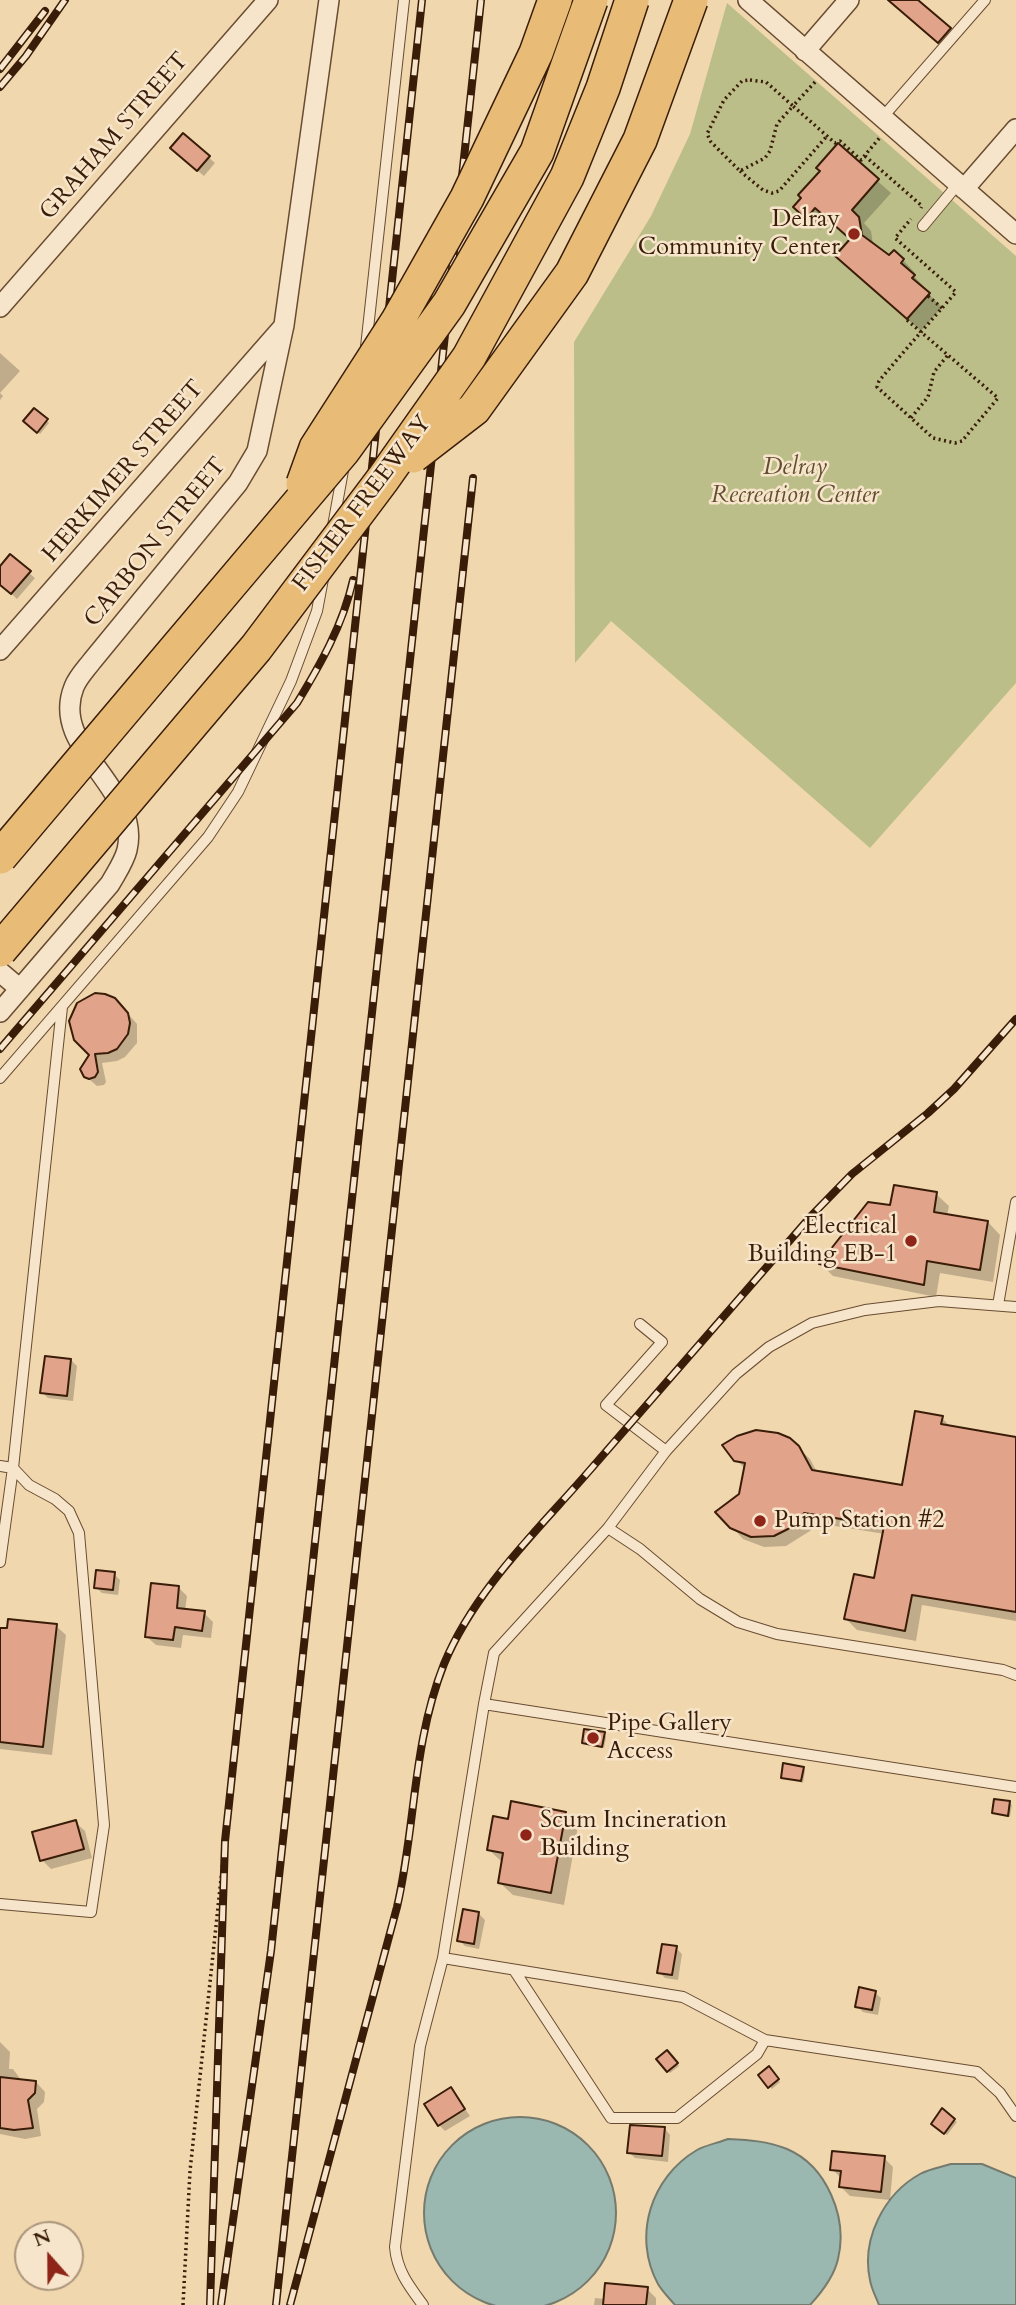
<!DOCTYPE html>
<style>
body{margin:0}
#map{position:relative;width:1016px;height:2305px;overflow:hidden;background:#f1d7ae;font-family:Cardo,serif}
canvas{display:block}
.north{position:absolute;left:14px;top:2221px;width:70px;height:70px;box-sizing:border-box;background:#f6e5ca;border:2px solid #ab957c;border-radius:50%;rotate:339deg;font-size:19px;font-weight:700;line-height:28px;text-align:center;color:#3a1d08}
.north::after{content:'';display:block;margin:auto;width:24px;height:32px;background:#8f2418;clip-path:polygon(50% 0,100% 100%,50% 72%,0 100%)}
</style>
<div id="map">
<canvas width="1016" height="2305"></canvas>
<div class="north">N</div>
</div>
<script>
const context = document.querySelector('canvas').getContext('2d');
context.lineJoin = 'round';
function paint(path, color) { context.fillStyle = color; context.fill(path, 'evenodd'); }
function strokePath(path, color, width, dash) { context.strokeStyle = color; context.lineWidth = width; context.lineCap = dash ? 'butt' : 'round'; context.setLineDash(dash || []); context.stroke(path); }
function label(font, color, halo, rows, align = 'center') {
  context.font = font + ' Cardo,serif'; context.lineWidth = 5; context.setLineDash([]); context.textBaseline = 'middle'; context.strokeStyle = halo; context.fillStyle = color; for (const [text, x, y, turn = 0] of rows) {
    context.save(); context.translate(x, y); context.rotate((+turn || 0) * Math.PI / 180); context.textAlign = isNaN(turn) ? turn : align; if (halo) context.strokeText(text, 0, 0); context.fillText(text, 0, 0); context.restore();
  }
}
paint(new Path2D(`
 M727 3 1016 256V683L870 848 611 621 575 663 574 342 651 216 690 134Z`), '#bcbe89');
const water = new Path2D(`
 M424 2213a96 96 0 1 1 192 0a96 96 0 1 1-192 0Z
 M728 2139C749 2140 767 2141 787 2149 827 2166 848 2218 838 2259 834 2277 822 2292 810 2305H675C669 2298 662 2291 658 2284 632 2236 651 2177 697 2150 706 2145 718 2143 728 2139Z
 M951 2164H982L1016 2178V2305H879C876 2297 871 2288 870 2280 861 2239 884 2194 920 2174 929 2169 941 2167 951 2164Z`);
paint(water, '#9bb8b0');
strokePath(water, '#747a6d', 2);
paint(new Path2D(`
 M915 0 955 35 945 47 897 6Z
 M184 135 215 163 204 176 178 154Z
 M838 146 891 193 864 223 871 231 873 245 890 257 903 260 915 273 913 275 926 289 925 291 942 307 921 331 850 269 852 240 829 220 820 230 795 207Z
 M0 353 20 371 0 393 3 396 0 400Z
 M34 410 49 423 40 434 25 421Z
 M0 569 29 573 35 578 17 599 0 583Z
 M124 1009 137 1024V1043L125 1057 117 1061 102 1063 106 1082 104 1085 97 1086 83 1074 82 1069Z
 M936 1194 949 1206 947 1216 988 1222 1000 1235 993 1282 940 1273 936 1297 833 1276 821 1264 892 1207Z
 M71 1360 77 1366 73 1401 48 1398 42 1392Z
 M942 1418 952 1428 1016 1439V1621L922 1605 916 1641 857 1630 846 1619 875 1580 885 1534 816 1523 810 1531 786 1546 764 1547 743 1539 718 1512 741 1495 745 1469 736 1459 789 1439 810 1459 817 1472 903 1487Z
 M114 1574 120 1580 118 1595 102 1593 96 1587Z
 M178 1587 187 1596 185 1611 204 1613 213 1622 211 1638 183 1635 181 1648 156 1645 147 1637Z
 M56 1626 66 1635 52 1755 0 1749V1629Z
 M604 1734 606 1737 604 1748 584 1743Z
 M803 1769 805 1771 803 1783 783 1777Z
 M1009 1803 1012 1805 1010 1817 994 1813Z
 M565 1813 578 1826 564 1905 513 1895 500 1883 502 1862 489 1850 509 1821Z
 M75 1822 85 1831 92 1858 51 1869 42 1860Z
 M479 1914 485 1920 479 1949 465 1946 459 1940Z
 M676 1948 682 1954 678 1980 665 1978 659 1972Z
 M875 1993 881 1998 878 2015 863 2012 857 2006Z
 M0 2042 10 2052 9 2069H13L22 2081 36 2082 45 2092 44 2102 37 2109 41 2136 25 2139 0 2134Z
 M667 2052 679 2066 670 2073 659 2059Z
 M769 2068 780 2082 772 2089 760 2075Z
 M451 2089 470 2116 445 2131 439 2125Z
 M954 2120 957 2122 947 2135 935 2126Z
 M665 2129 670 2135 668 2162 635 2158 629 2152Z
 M884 2158 893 2167 890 2200 850 2196 841 2187 842 2179 832 2169Z
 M647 2289 656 2298V2305H594L595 2298 605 2299Z`), '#0003');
const building = new Path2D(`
 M888 0H918L951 28 938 43Z
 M183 133 210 156 197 171 170 148Z
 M838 143 879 179 852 210 859 217 862 235 889 255 894 250 904 259 901 263 915 275 912 278 930 293 907 319 835 256 850 239 815 208 806 219 793 207 801 198 798 195 820 171 816 168Z
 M34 408 48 419 37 433 23 421Z
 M10 554 31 571 11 594 0 585V566Z
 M95 993 105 994 115 998 128 1013 130 1023 128 1034 117 1049 108 1053 95 1054 98 1072 95 1077 89 1079 84 1077 80 1069 89 1055 74 1040 69 1021 77 1003Z
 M894 1185 937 1192 934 1212 988 1221 980 1270 927 1261 924 1285 819 1264 868 1202 890 1205Z
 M45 1356 71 1359 67 1396 40 1393Z
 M915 1411 943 1416 941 1424 1016 1437V1612L912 1595 905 1631 844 1619 854 1574 874 1578 884 1526 804 1513 800 1520 788 1529 774 1536 751 1537 730 1528 715 1512 739 1494 745 1463 734 1461 722 1445 737 1436 756 1430 778 1433 790 1438 799 1446 812 1470 902 1485Z
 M96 1570 115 1572 113 1590 94 1588Z
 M151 1583 179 1586 177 1608 205 1611 202 1631 175 1627 173 1640 145 1637Z
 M8 1619 57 1624 43 1747 0 1742V1628H7Z
 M584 1729 605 1732 602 1747 582 1743Z
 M783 1763 804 1767 801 1781 781 1778Z
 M994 1799 1010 1801 1008 1816 992 1813Z
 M511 1801 566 1812 551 1893 498 1883 503 1853 487 1850 493 1816 508 1819Z
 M76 1820 84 1849 40 1861 32 1832Z
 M463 1909 479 1912 474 1944 457 1941Z
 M662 1944 677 1946 672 1975 657 1973Z
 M859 1987 876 1991 872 2010 855 2007Z
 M667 2050 678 2063 667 2072 656 2059Z
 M769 2066 779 2079 768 2088 758 2075Z
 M0 2077 36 2081 35 2093 28 2100 33 2128 14 2130 0 2128Z
 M451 2087 465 2109 438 2126 424 2104Z
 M942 2108 955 2119 944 2134 931 2124Z
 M630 2125 665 2127 662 2156 627 2153Z
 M832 2151 885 2156 881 2192 839 2187 841 2171 830 2170Z
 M605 2283 648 2287 646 2305H603Z`);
paint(building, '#e1a48a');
strokePath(building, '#3a1d08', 2);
const service = new Path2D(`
 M882 118 985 0
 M923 226 958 184
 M366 347 404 0
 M333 526 344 465
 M0 1078 208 837 238 792 291 681 317 611 323 579
 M998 1305 1016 1202
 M640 1324 662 1342 606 1405 666 1451
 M0 1466 13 1468 29 1485 55 1499 69 1511 79 1533 104 1825 91 1912 0 1904
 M608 1528 666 1451 736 1374 769 1347 812 1323 865 1310 939 1301 1016 1307
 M0 1562 13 1468 62 1007
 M484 1704 494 1653 608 1528 640 1549 700 1599 738 1622 777 1634 1003 1670 1016 1675
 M1016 1787 484 1704 443 1958 683 1997 765 2040 977 2072 1000 2093 1016 2116
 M514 1970 611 2118H677L757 2054 765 2040
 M423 2305C409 2286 397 2271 395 2247L420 2046 443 1958`);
const minor = new Path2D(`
 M748 0 1016 234
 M805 51 849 0
 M964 189 1016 129
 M0 307 268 0
 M0 650 284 326
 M0 972 20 989
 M0 1012 110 884C116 873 124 862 127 850 142 787 49 749 74 687 78 677 86 669 92 661L238 483 257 451 284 325 329 0`);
strokePath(service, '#684c32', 12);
strokePath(minor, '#684c32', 22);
strokePath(new Path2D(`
 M750 80 766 82 793 106 777 124 770 151 765 158 740 171 711 142 707 134 724 100 742 81Z
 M815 82 793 106 835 143 840 141 861 160 881 136
 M865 156 922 206 921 208
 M740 171 763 190 772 193 779 191 827 136
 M928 296 942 308
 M907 320 998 398 962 441 955 443 933 438 877 387 879 381C904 351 930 322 956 292L895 238 911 219
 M911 418 928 397 934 372 948 355
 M183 2305 190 2171 225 1841`), '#3a1d08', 3.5, [2, 3.5]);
strokePath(service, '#f6e5ca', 10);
strokePath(minor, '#f6e5ca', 19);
const rail = new Path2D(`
 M0 69 45 11
 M0 87 26 56 65 0
 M0 1049 297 703C320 665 343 625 353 580
 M210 2305 225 1841 422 0
 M221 2305 271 1951 481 0
 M276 2305 473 478
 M290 2305 397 1907C416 1825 412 1745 444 1664 475 1589 538 1530 590 1470 664 1385 738 1300 812 1215L852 1174 928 1113 954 1089 1016 1019`);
strokePath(rail, '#3a1d08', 8);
strokePath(rail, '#f6e5ca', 5, [16]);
const motorwayBridge = new Path2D(`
 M413 456 474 409 572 273 640 140 691 0
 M303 484 316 448 397 322 467 198 536 53 555 0
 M0 857 343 451 449 304 537 152 591 0
 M0 950 256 648 383 479 469 357 567 177 603 88 632 0`);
strokePath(motorwayBridge, '#3a1d08', 36, []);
strokePath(motorwayBridge, '#e8bc77', 33);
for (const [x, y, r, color] of [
 [854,234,7,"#8f2418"],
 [911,1241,7,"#8f2418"],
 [760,1521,7,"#8f2418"],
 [593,1738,7,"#8f2418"],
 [526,1835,7,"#8f2418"]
]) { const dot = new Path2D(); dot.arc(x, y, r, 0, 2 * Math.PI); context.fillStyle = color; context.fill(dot); strokePath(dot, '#f6e5ca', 2.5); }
label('24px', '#3a1d08', '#f6e5ca', [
 ["GRAHAM STREET",115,137,-49],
 ["HERKIMER STREET",124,472,-49],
 ["FISHER FREEWAY",363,504,-53],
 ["CARBON STREET",156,543,-51]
]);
label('24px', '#3a1d08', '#f6e5ca', [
 ["Delray",840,220,"right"],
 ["Community Center",840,248,"right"],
 ["Electrical",897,1227,"right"],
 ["Building EB-1",897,1255,"right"],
 ["Pump Station #2",774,1521],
 ["Pipe Gallery",607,1724],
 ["Access",607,1752],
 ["Scum Incineration",540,1821],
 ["Building",540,1849]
], 'left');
label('italic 24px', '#614d2f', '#f6e5ca', [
 ["Delray",795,468],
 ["Recreation Center",795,496]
]);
</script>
